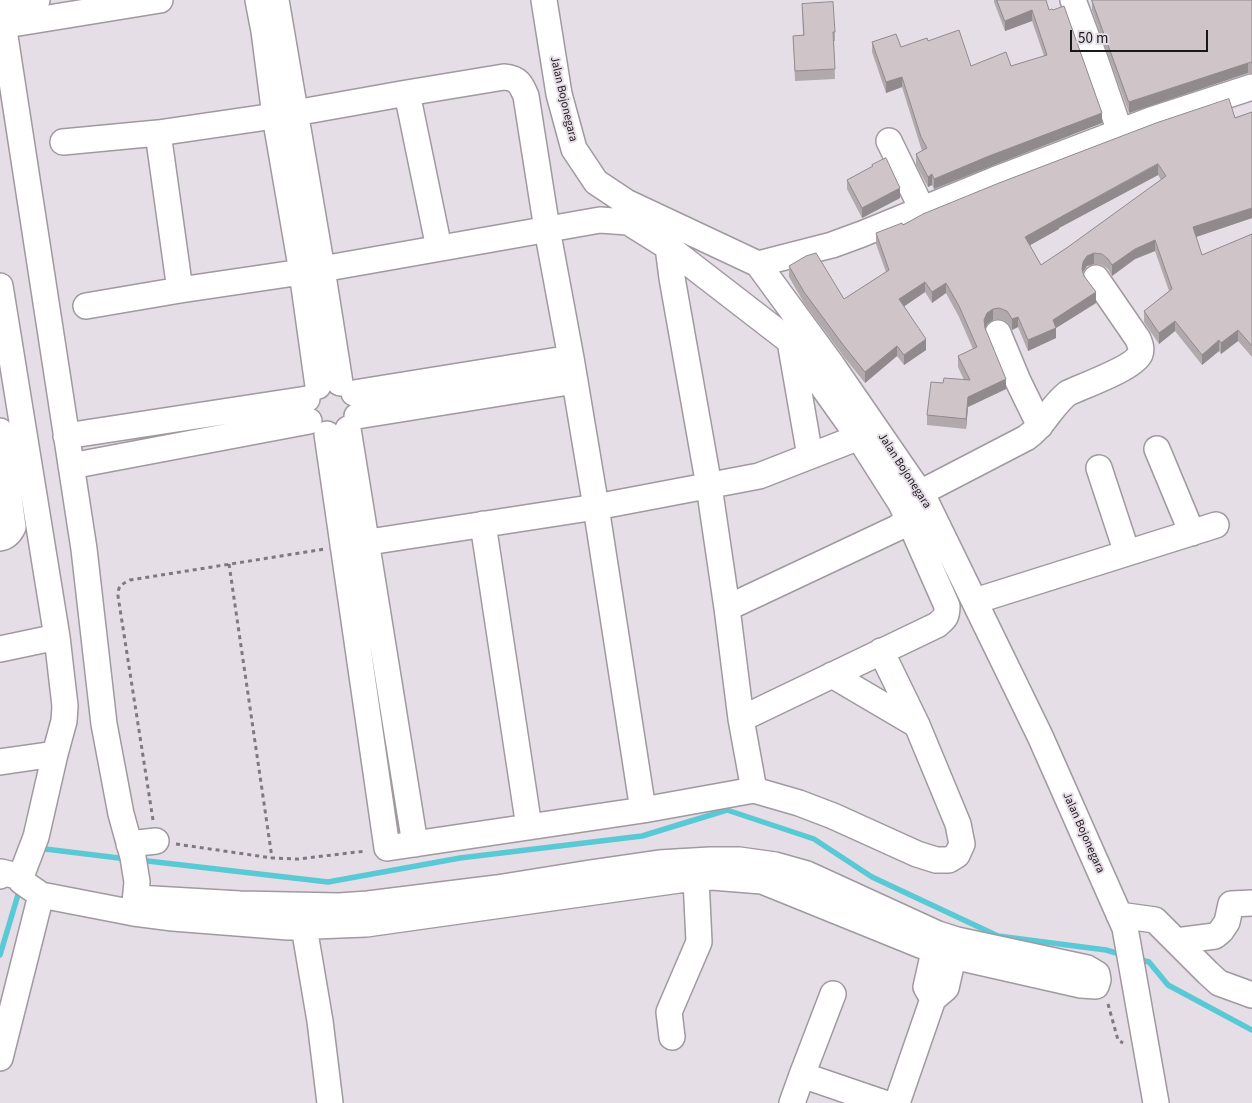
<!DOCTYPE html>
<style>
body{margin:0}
#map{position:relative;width:1252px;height:1103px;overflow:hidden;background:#e6dee6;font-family:"Source Sans 3",sans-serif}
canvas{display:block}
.scale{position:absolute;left:1070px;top:30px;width:138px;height:22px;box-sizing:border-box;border:2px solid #1a171a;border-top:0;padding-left:6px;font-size:15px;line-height:18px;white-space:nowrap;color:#1a171a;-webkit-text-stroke:4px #e6dee6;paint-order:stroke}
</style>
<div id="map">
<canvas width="1252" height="1103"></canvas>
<div class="scale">50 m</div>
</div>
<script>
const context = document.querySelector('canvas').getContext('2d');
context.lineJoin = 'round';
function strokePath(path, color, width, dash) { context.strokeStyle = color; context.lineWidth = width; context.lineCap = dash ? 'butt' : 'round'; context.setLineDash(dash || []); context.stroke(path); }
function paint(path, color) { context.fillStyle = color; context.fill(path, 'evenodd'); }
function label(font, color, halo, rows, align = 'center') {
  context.font = font + ' "Source Sans 3",sans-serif'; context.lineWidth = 4; context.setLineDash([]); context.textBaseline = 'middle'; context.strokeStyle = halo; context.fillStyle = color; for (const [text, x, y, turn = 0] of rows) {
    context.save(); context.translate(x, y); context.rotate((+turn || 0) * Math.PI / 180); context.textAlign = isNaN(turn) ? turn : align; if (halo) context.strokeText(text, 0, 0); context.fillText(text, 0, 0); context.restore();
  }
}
strokePath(new Path2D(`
 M37 848 127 859
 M139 860 328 882 460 858 642 836 727 810 814 839 872 877 998 936 1106 950 1123 955
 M0 955 20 888
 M1137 959 1149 962 1168 985 1252 1030`), '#59cad5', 5.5);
const minor = new Path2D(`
 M258 0 264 31 275 116 302 272 318 386
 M276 0 322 269 340 383
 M544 0 559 94 574 149 596 182 626 202 758 264 832 365 925 500 1040 736 1125 928 1156 1103
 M1073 0 1095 59 1120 132
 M0 4 84 549 104 724 121 814 133 857 137 882 134 913 41 895 21 881 20 879 36 837 55 754 64 721 65 706 57 637 0 286
 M0 6 37 0
 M0 26 160 0
 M407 93 504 77C518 78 521 84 526 96L547 229 571 358 596 507 643 810
 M158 133 180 290
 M889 141 922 209
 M63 142 158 133 295 113 407 93 439 248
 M668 247 672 278 709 486 727 608 741 719 754 790
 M758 264 832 245 862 234 994 180 1151 120 1252 87
 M86 306 180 290 322 269 600 220 628 222 668 247 791 342 858 436 900 502 909 520 897 528 727 608
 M998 333 1018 381 1040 426
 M791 347 810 456
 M354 393 571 358
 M357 416 575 381
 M348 429 415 844
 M0 431 13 527C10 533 7 537 0 538
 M327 434 387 848 643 810 754 790 799 803 833 816 917 854 936 860H949L957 855 962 844 958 824 917 725 881 651
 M66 436 307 399
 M1157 449 1192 533
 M71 466 309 421
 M1099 468 1127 553
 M920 493 1026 438C1044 426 1051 406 1068 393 1083 386 1134 368 1140 354 1142 349 1140 344 1138 339L1096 278
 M483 524 529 827
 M343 546 596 507 759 476 849 441 858 436
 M975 601 1216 525
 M0 649 57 637
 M832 675 917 725
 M741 719 937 625C945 618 947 617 947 606L909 520
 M0 762 55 754
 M129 844 156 841
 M0 876 1 872 21 877
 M134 913 173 918 288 927 366 924 679 880 712 877 762 881 935 951 953 956 1081 985 1096 986 1098 980 1097 974 1087 968 957 940 938 934 807 874 775 865 739 860H710L659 863 590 873 497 888 368 904 339 906 240 904 136 898
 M1119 915 1155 920 1208 973 1219 983 1252 995
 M304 927 320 1021 330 1103
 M1176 941 1215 936 1221 931 1227 922 1231 904 1252 903
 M933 999 926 987 938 934
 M672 1037 669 1012 699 942 696 879
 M0 1058 41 895
 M802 1075 833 994
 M792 1103 802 1075 884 1103
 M897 1103 933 999 946 988 957 940`);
strokePath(minor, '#a099a0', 28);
strokePath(new Path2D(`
 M229 564 272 858
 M153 820 118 596C118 585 121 585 130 580L325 549
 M176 844 272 858 298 859 366 851
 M1108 1004 1118 1040 1123 1043`), '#7f797f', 3, [4, 4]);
strokePath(minor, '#fff', 25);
paint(new Path2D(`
 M994 0H1046L1049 10 1102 123 989 167 934 189 932 185 928 187 916 165V154L922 151 921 148 902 87 886 93 872 52V42L901 47 928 41 971 66H1011L1044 56 1032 21 1005 31 994 2Z
 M1092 0H1252V73H1248L1129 113 1092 10Z
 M802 4 835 32V41H834L835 79 795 81 793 36 803 35Z
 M1252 112V218L1196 237 1202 255 1252 234V357L1238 341 1221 354 1219 351 1202 365 1175 331 1159 344 1144 322V311L1169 291 1155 251 1135 259 1112 276 1108 269 1102 265 1094 264 1087 266 1083 272 1096 303 1056 328V338L1028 351 1018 327 1012 330 1007 322 999 319 993 320 987 324 985 328 1006 389 968 407 966 429 927 425V415L943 383 964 380 958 367V356L973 349 959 317 946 293 932 303 925 292 904 306 926 350 904 365 897 356 865 383 844 357 804 303 789 277V266L844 299 886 272 876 244V233ZM1158 175 1161 180 1068 247 1041 265 1030 245 1059 229V228Z
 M872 165 900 198 862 218 847 189V180L872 167Z`), '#b2a9ad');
paint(new Path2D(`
 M1032 10V21L1005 31V21Z
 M1248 63V73L1129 113V102Z
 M902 77V87L886 93V82Z
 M1102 113V123L989 167 934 189V179L989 156Z
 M1158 164V175L1059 228V229L1025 248V237L1059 218Z
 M932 174V185L928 187V177Z
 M900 188V198L862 218V208Z
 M1252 208V218L1193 238V227Z
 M1155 240V251L1135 259 1112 276V265L1135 249Z
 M1094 253V264L1087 266 1083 272 1082 269 1083 262 1087 256Z
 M925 282V292L899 310V299Z
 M946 283V293L932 303V292Z
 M1096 292V303L1056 328V338L1028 351V340L1053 320Z
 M993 309V320L987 324 984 331V320L987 313Z
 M1018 317V327L1012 330V319Z
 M1175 321V331L1159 344V333Z
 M1238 330V341L1221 354V343Z
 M926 339V350L904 365V355Z
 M1219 340V351L1202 365V355Z
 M897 346V356L865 383V372Z
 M1006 379V389L968 407 966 429V419L968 397Z`), '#918a8d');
const building = new Path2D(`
 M997 0H1046L1049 10 1052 9 1053 10 1064 6 1102 113 989 156 934 179 932 174 928 177 916 154 927 148 921 137 902 77 886 82 872 42 896 34 901 47 927 38 928 41 959 30 971 66 1006 52 1011 66 1047 55 1032 10 1005 21Z
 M1092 0H1252V62L1248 63 1129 102Z
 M833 2 835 32H833L835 69 795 71 793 36 804 35 802 4Z
 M1229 99 1235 118 1252 112V208L1193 227 1202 255 1252 234V346L1238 330 1221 343 1219 340 1202 355 1175 321 1159 333 1144 311 1172 289 1155 240 1135 249 1112 265 1108 259 1102 254 1094 253 1087 256 1083 262 1082 269 1084 276 1096 292 1053 320 1056 328 1028 340 1018 317 1012 319 1007 311 999 308 993 309 987 313 984 320 985 328 1006 379 968 397 966 419 927 415 931 382 943 383 944 378 970 380 958 356 977 347 959 306 946 283 932 292 925 282 899 299 926 339 904 355 897 346 865 372 844 346 804 292 789 266 806 256 816 253 844 299 889 270 876 233 902 223 903 225 923 214 999 183 1156 123ZM1158 164 1166 176 1068 247 1041 265 1025 237 1059 218Z
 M886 158 900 188 862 208 847 180 873 166 872 165Z`);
paint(building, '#cfc5c9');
strokePath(building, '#918a8d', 1);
label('12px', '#1a171a', '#e6dee6', [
 ["Jalan Bojonegara",563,99,77],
 ["Jalan Bojonegara",904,471,57],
 ["Jalan Bojonegara",1083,833,66]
]);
</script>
